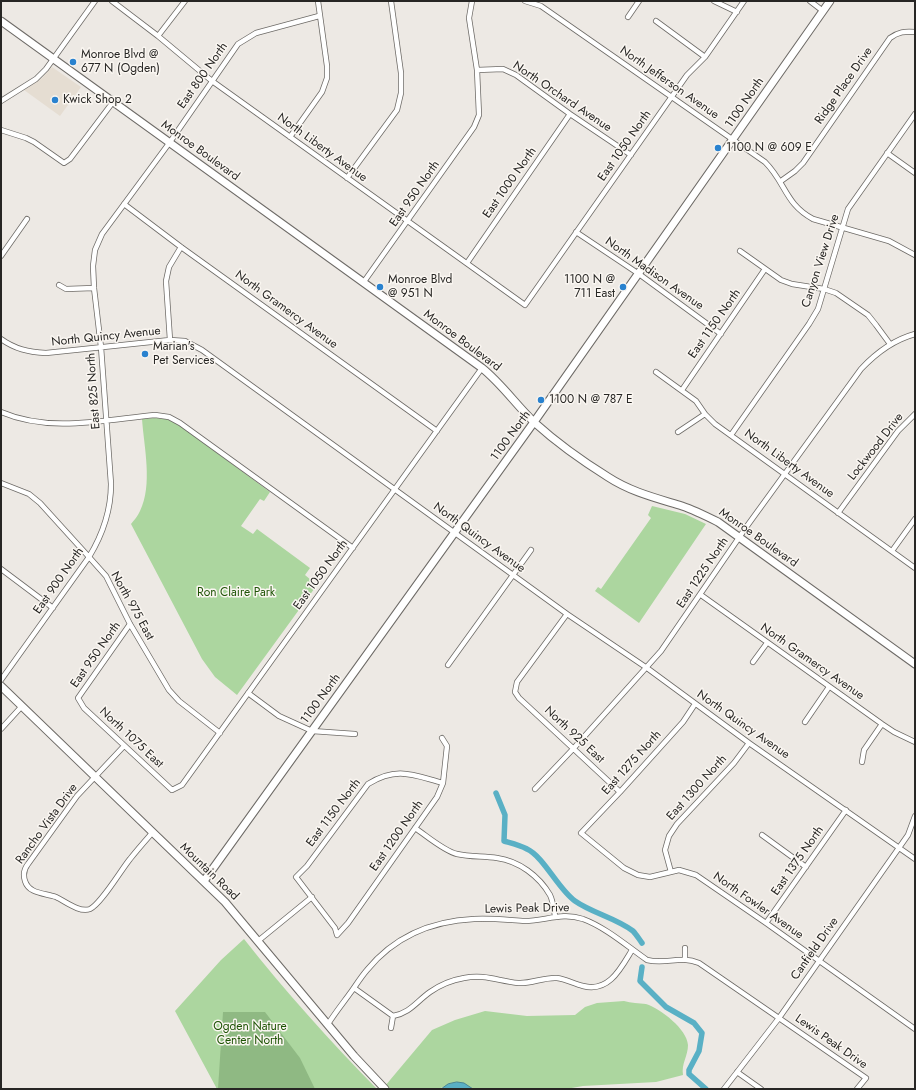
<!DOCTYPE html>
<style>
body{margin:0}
#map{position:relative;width:916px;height:1090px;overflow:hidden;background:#ede9e4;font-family:Jost,sans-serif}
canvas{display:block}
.frame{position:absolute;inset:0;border:2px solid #272624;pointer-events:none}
</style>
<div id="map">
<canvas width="916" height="1090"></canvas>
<div class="frame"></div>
</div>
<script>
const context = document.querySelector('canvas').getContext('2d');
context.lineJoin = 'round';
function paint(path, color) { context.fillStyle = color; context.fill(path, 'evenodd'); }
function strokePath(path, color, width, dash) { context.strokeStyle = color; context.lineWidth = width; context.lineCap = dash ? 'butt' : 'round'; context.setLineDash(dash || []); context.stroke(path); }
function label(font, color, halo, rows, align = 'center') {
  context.font = font + ' Jost,sans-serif'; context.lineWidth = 3; context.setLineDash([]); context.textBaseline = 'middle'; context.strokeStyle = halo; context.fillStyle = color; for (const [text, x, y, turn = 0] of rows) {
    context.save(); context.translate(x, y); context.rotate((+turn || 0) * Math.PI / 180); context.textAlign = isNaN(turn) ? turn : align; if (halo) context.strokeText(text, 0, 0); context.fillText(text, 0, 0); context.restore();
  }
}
paint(new Path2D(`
 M52 67 81 87 60 116 24 90 42 78Z`), '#e5ddd2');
paint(new Path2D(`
 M154 418 168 419 178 424 270 492 264 501 260 499 241 526 253 534 257 529 310 568 305 575 317 585 237 695 215 677 202 659 131 524C134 520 138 516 140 511 153 485 144 447 142 419Z
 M652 506 685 514 706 524 639 623 595 591 598 587 601 589 651 518 648 515Z
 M244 939C285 991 330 1041 377 1089H217L175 1011 221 960Z
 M624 1001C631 1003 639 1003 646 1004 661 1009 687 1029 688 1045 688 1056 681 1064 683 1075L656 1082 583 1086 566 1089H473L470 1087H442L441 1089H388L385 1086 432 1030 455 1020 485 1011 527 1016 575 1015 585 1007 597 1003Z`), '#acd69f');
paint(new Path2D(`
 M223 1012H265L300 1058 315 1089H218Z`), '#8fb983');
const water = new Path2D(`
 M457 1082 464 1083 473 1089H441L448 1084Z`);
paint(water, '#59b0c5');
strokePath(water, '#4a8795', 1);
strokePath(new Path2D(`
 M496 793 505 815 504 841C511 843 520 845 527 849 544 857 558 889 575 901 592 913 616 918 633 931 636 934 639 939 642 943
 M642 967 640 981 666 1007 694 1023 702 1033 699 1051 689 1070V1074L706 1089`), '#59b0c5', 5.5);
const street = new Path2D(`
 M112 1 158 36 212 81 525 305 687 75 705 57 744 1
 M525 1 541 6 765 162C786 183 785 204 813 219L889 241 915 255
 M714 1 737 12
 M810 1 823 11
 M628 17 639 1
 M656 21 705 57
 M158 36 185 1
 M477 70 503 69 516 75 570 114 631 155
 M1 101 36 79 46 69 95 1
 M1 130 26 138 34 142 64 163 70 159 113 102
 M290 137 322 92 327 78V66L318 1
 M887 153 915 173
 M347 178 397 110 401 93V73L391 1
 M781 181 795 171 803 163 890 38C898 32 905 31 915 32
 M124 204 181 247 437 431
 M576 232 639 274 721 334
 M740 251 781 280 792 284 824 289 836 293 868 315 876 325 890 344
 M1 256 27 219
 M467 263 570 114
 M363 283 474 127 479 115 477 70 469 18 472 1
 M59 285 66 289 94 288
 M1 339C15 349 28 352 46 353L170 340 185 341 202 350 567 614 647 668 749 743 915 859
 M170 340 166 281 169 267 181 247
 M656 372 696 401 705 414 715 424 915 568
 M682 390 765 269
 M1 412C50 433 104 420 155 415L169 417 180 423 353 548
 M678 432 705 414
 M731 435 809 324 818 309 848 209 915 114
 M1 483 29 494 40 503 89 557 106 576 130 624 169 690 179 701 220 733
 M838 513 898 431 915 414
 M892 551 915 519
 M1 569 53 608
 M701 595 882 724 894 732 915 742
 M567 614 517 682 515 692 519 698 620 792
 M130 624 78 698 84 708 172 790 182 785 482 368
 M753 662 767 643
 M448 665 531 550
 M1 680 89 557C103 534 111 511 111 484L101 347 94 288 93 266 95 250 102 234 170 142 238 44 256 33 319 16
 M248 693 279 716 312 731 355 734
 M695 704 683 722 620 792 581 833 624 868 638 875 650 877 679 870 696 875 766 923 915 1029
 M805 722 829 687
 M1 729 22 706
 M442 738 447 746 443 783 437 797 348 923 337 935 335 928 296 877 307 866 368 784C397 766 413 775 443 783
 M124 746 77 796 28 864C24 869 23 875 25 881 29 894 45 893 56 897 65 901 79 913 90 909 101 904 121 870 130 859 137 850 145 841 152 833
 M862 762 864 750 882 724
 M535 789 573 749 661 651 747 526 861 369C876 353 893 340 915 334
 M415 828C427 836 444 851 457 854 470 857 484 856 497 858 519 861 539 876 550 895 553 901 554 910 555 916
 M762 835 806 867
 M671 872 665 850 669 836 677 824 734 763 749 743
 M766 923 846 810
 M258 941 312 897
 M685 948V959
 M354 988 393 1016C410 1013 416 1002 430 992 440 985 452 980 464 978 485 974 498 981 518 983 531 984 544 977 557 978 566 979 574 984 583 986 609 993 621 968 632 950
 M328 1024C335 1013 343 1003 351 992 356 985 361 977 367 970 394 937 432 921 474 919 491 918 508 920 525 921 545 921 562 912 583 919 605 927 627 946 647 960 666 965 680 955 699 963L866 1078 857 1089
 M391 1028 393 1016
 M737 1072 761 1089
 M724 1089 779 1018 908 835 915 816`);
const secondary = new Path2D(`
 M1 21 482 368C502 384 516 405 535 423 556 442 584 462 608 477 631 492 656 498 682 506 694 510 706 516 718 522L915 664
 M1 686 225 902 354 1056 385 1089
 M204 881 534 422 830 1`);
strokePath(street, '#6d6a66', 6);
strokePath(secondary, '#6d6a66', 9);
strokePath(street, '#fff', 4.5);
strokePath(secondary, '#fff', 7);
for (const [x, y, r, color] of [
 [73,62,4,"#2982cf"],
 [55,100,4,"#2982cf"],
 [718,148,4,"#2982cf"],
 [380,287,4,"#2982cf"],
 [623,287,4,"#2982cf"],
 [145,354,4,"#2982cf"],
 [541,400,4,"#2982cf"]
]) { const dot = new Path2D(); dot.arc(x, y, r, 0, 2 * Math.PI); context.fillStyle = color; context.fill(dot); strokePath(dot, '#faf6f1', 1.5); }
label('12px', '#272624', '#faf6f1', [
 ["Monroe Blvd @",81,55],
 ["677 N (Ogden)",81,69],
 ["Kwick Shop 2",63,100],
 ["1100 N @ 609 E",726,148],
 ["Monroe Blvd",388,280],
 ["@ 951 N",388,294],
 ["1100 N @",615,280,"right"],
 ["711 East",615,294,"right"],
 ["Marian's",153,347],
 ["Pet Services",153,361],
 ["1100 N @ 787 E",549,400]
], 'left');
label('12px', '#272624', '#faf6f1', [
 ["East 800 North",203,76,-55],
 ["North Jefferson Avenue",669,83,35],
 ["Ridge Place Drive",844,86,-55],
 ["North Orchard Avenue",562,97,34],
 ["1100 North",745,103,-55],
 ["East 1050 North",625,146,-55],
 ["North Liberty Avenue",322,148,36],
 ["Monroe Boulevard",200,151,36],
 ["East 1000 North",510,183,-55],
 ["East 950 North",415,194,-55],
 ["Canyon View Drive",821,261,-72],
 ["North Madison Avenue",654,274,35],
 ["North Gramercy Avenue",286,310,36],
 ["East 1150 North",715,324,-55],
 ["North Quincy Avenue",106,337,-6],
 ["Monroe Boulevard",462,341,37],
 ["East 825 North",94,391,-94],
 ["1100 North",511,436,-54],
 ["Lockwood Drive",876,447,-52],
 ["North Liberty Avenue",789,464,36],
 ["North Quincy Avenue",479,538,36],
 ["Monroe Boulevard",758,538,35],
 ["East 1225 North",703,573,-56],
 ["East 1050 North",321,575,-54],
 ["East 900 North",59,581,-55],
 ["North 975 East",132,606,61],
 ["East 950 North",96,655,-55],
 ["North Gramercy Avenue",812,662,35],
 ["1100 North",321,699,-54],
 ["North Quincy Avenue",743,725,35],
 ["North 925 East",574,735,43],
 ["North 1075 East",131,738,43],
 ["East 1275 North",632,763,-48],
 ["East 1300 North",697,788,-48],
 ["East 1150 North",334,813,-53],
 ["Rancho Vista Drive",47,824,-54],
 ["East 1200 North",397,836,-55],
 ["East 1375 North",798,861,-55],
 ["Mountain Road",209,872,44],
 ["North Fowler Avenue",758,906,35],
 ["Lewis Peak Drive",527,909,-1],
 ["Canfield Drive",815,949,-55],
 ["Lewis Peak Drive",831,1042,35]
]);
label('12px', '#1f5406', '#faf6f1', [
 ["Ron Claire Park",236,593],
 ["Ogden Nature",250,1027],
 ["Center North",250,1041]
]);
</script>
